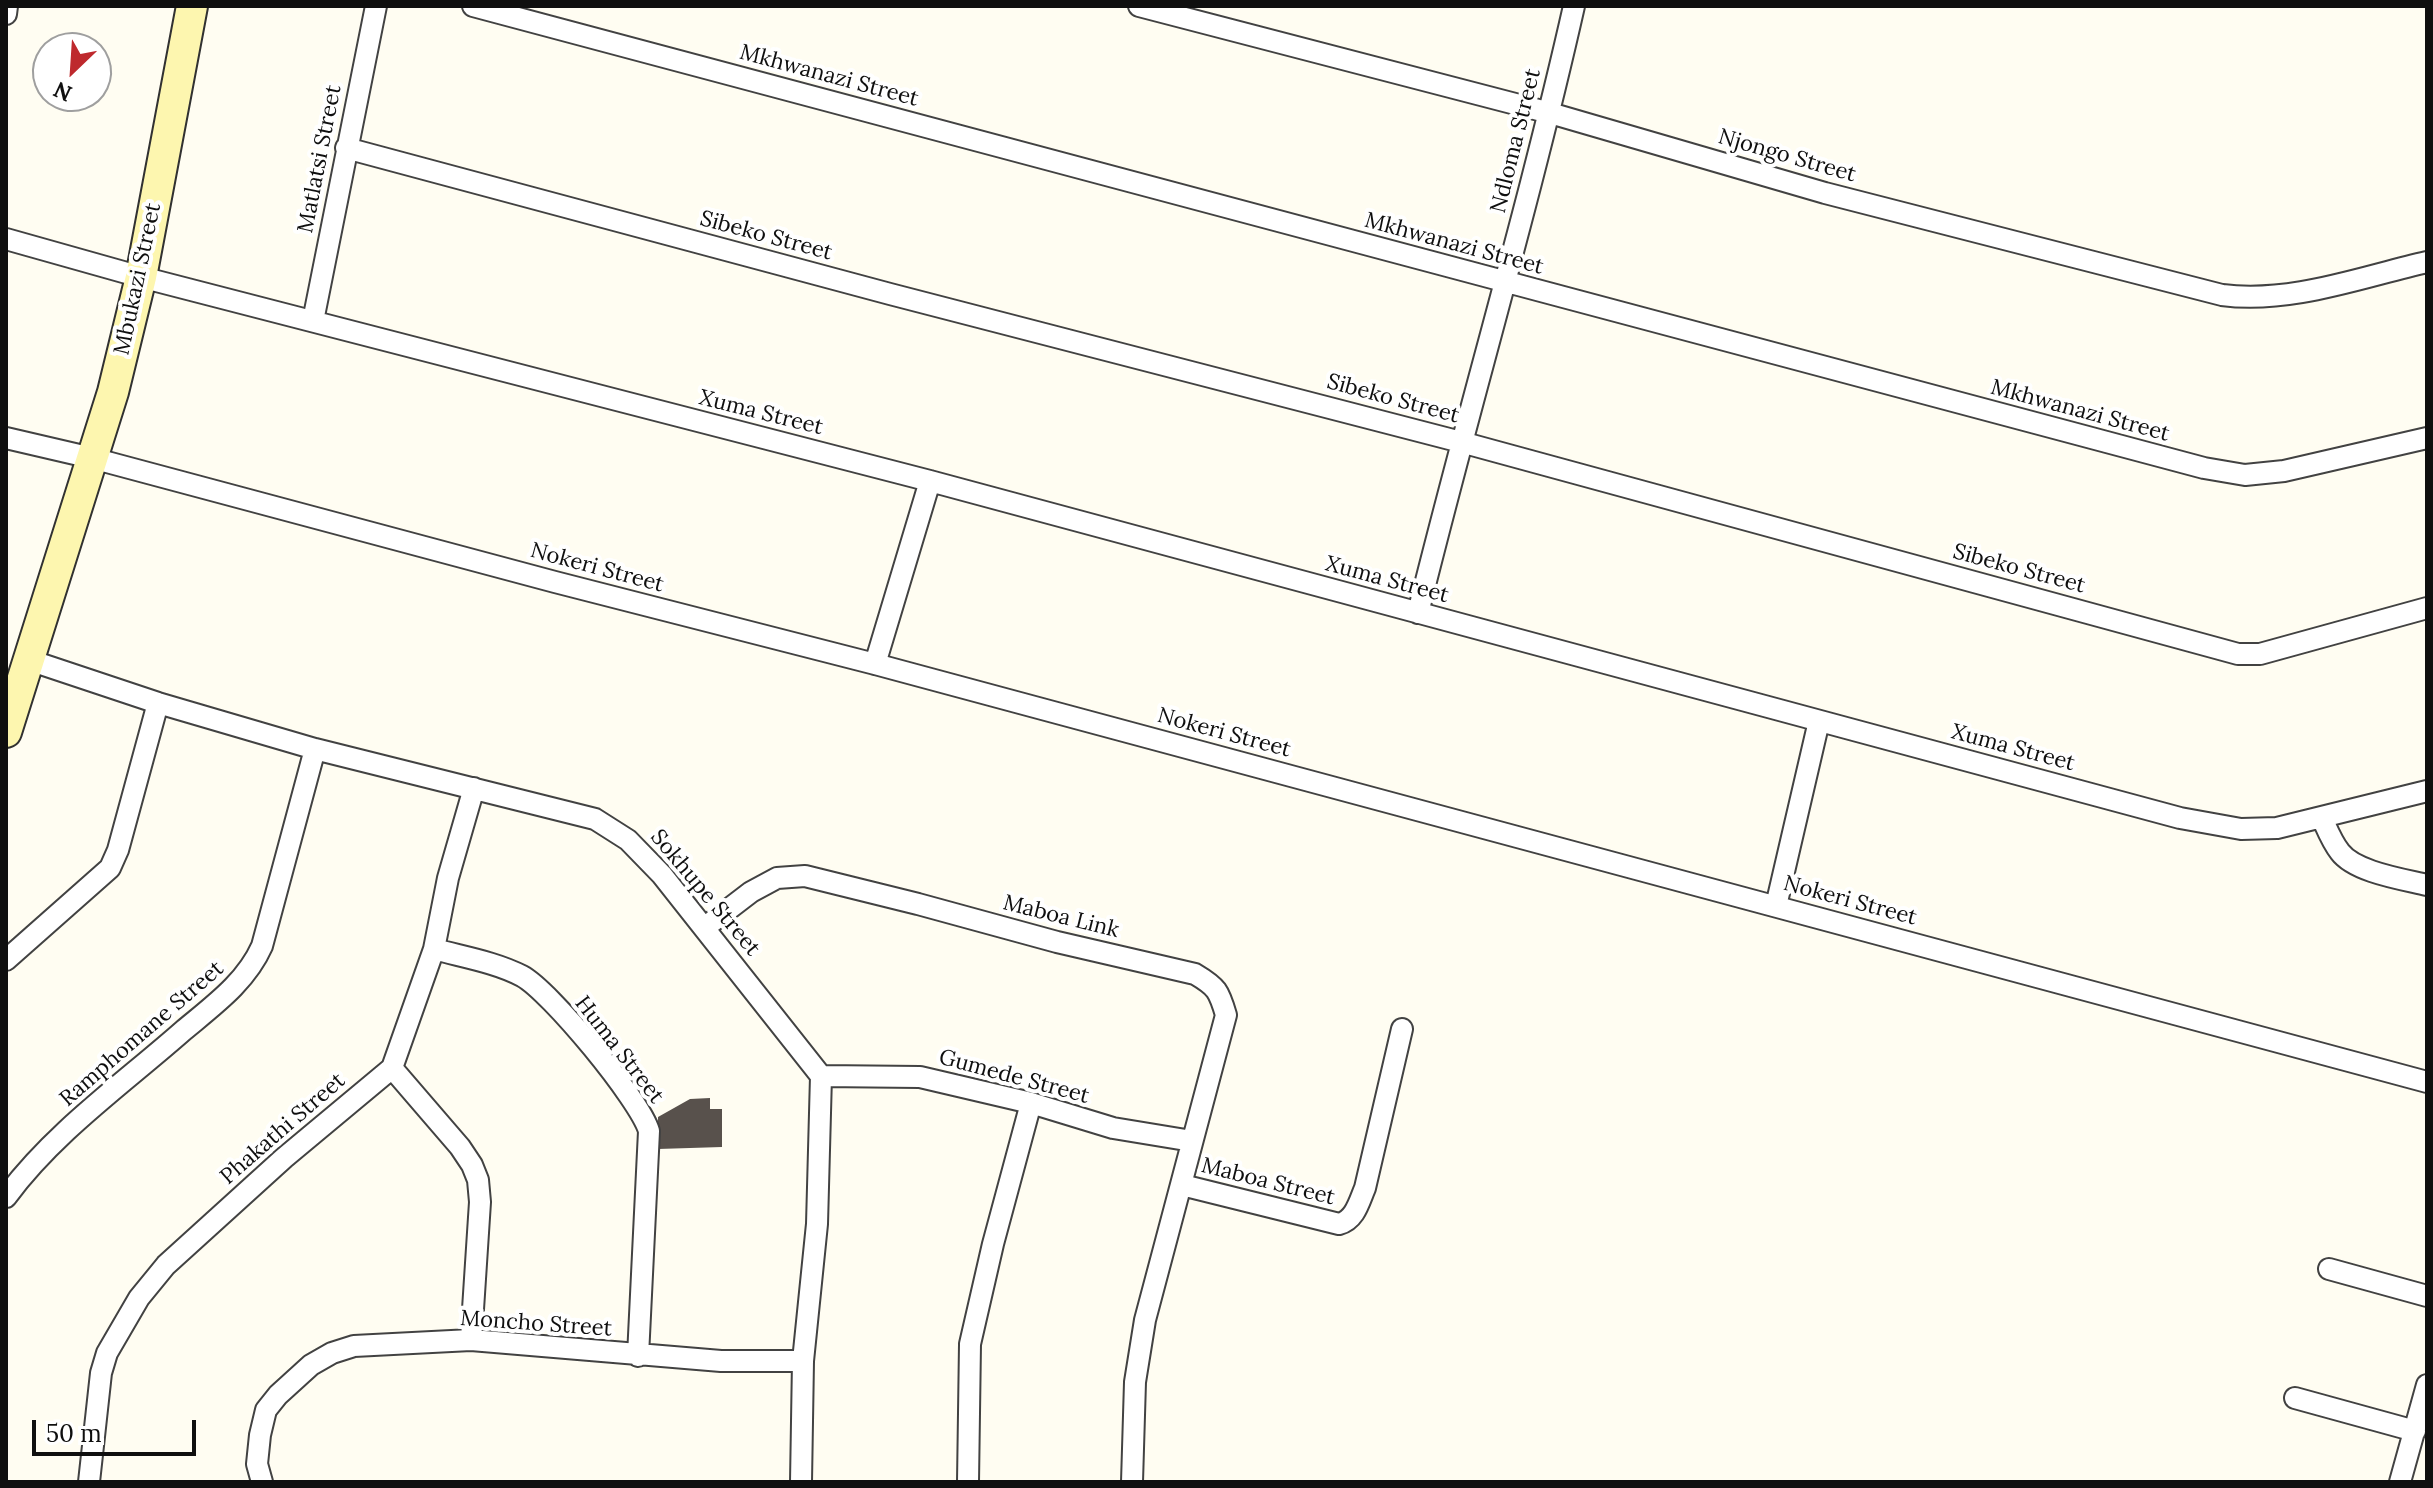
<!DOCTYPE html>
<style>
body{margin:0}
#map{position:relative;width:2433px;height:1488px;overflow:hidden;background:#fffdf2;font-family:Lora,serif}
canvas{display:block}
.frame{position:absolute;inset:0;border:8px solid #0f0f0f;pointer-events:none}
.north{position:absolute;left:32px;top:32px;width:80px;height:80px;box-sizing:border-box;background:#fff;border:2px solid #9f9f9f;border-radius:50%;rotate:205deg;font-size:22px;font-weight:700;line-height:32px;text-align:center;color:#0f0f0f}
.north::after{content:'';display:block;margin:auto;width:28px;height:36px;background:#be292d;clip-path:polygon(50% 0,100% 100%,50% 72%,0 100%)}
.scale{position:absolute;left:32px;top:1420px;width:164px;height:36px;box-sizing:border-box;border:4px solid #0f0f0f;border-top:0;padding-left:10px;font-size:24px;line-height:28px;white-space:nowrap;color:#0f0f0f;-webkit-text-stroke:6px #fff;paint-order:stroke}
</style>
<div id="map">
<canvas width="2433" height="1488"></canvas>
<div class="frame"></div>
<div class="north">N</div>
<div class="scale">50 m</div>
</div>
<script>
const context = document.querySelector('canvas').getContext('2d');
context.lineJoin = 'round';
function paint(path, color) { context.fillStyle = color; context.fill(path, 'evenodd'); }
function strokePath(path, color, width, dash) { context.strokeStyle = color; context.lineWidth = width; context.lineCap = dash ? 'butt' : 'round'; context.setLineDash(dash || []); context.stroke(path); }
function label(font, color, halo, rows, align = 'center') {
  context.font = font + ' Lora,serif'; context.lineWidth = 8; context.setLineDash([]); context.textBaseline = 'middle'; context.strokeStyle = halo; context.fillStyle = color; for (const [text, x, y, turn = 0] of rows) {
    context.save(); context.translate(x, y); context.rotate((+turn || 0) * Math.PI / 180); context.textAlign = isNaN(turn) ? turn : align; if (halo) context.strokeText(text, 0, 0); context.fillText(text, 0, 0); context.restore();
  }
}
paint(new Path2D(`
 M710 1098V1109H722V1147L658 1149V1117L690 1099Z`), '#58514c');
const street = new Path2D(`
 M473 6 2204 468 2245 475 2284 471 2427 438
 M1139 6 1550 113 1825 193 2222 295C2291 304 2361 277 2427 262
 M6 14 7 6
 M346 148 890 294 1461 442 2238 654H2260L2427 608
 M6 239 141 277 930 481 2180 818 2241 829 2277 828 2427 791
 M313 321 376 6
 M6 438 92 458 555 582 875 664 2427 1082
 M1418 613C1468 410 1528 210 1574 6
 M29 660 158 703 315 749 595 819 628 840 662 875 821 1076 817 1224 803 1361 801 1482
 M875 664 930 481
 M2322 818C2327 829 2332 842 2340 852 2355 872 2402 879 2427 885
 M1776 906 1819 721
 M704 928 751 892 777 878 805 876 918 904 1057 942 1195 974C1217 987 1219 991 1226 1015L1145 1320 1135 1382 1132 1482
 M434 949C463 957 495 962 522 976 550 991 640 1100 649 1131L638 1356
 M6 960 110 868 118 850 158 703
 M392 1068 460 1147 472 1165 478 1180 480 1202 471 1340
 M821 1076 920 1077 1031 1103 1113 1128 1192 1141
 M1182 1185 1339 1224C1355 1220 1359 1202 1365 1188L1402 1029
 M6 1197C54 1132 124 1083 184 1030 214 1005 246 982 262 946L315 749
 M2329 1269 2427 1296
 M2295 1398 2415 1431
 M89 1482 101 1373 107 1353 139 1298 166 1265 284 1158 392 1068 434 949 448 878 474 788
 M262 1482 257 1464 260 1435 266 1410 278 1395 311 1365 332 1353 354 1346 471 1340 721 1361H803
 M968 1482 970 1344 993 1244 1031 1103
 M2400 1482 2427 1385`);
const secondary = new Path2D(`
 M6 732 113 392 141 277 192 6`);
strokePath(street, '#424242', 24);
strokePath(secondary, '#313131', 34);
strokePath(street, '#fff', 20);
strokePath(secondary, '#fdf6af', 30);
label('22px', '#0f0f0f', '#fff', [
 ["Mkhwanazi Street",829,76,15],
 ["Ndloma Street",1516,141,-76],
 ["Njongo Street",1787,156,16],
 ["Matlatsi Street",320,159,-79],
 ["Sibeko Street",766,236,15],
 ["Mkhwanazi Street",1454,244,15],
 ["Mbukazi Street",138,279,-78],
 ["Sibeko Street",1393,399,15],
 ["Mkhwanazi Street",2080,411,15],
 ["Xuma Street",761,413,14],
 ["Nokeri Street",597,568,15],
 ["Sibeko Street",2019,569,15],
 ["Xuma Street",1387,580,15],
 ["Nokeri Street",1224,733,15],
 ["Xuma Street",2013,748,15],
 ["Sokhupe Street",705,893,50],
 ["Nokeri Street",1850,901,15],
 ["Maboa Link",1061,917,14],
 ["Ramphomane Street",142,1034,-41],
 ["Huma Street",619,1050,52],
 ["Gumede Street",1014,1077,15],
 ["Phakathi Street",283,1129,-41],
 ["Maboa Street",1268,1182,14],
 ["Moncho Street",536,1324,4]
]);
</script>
